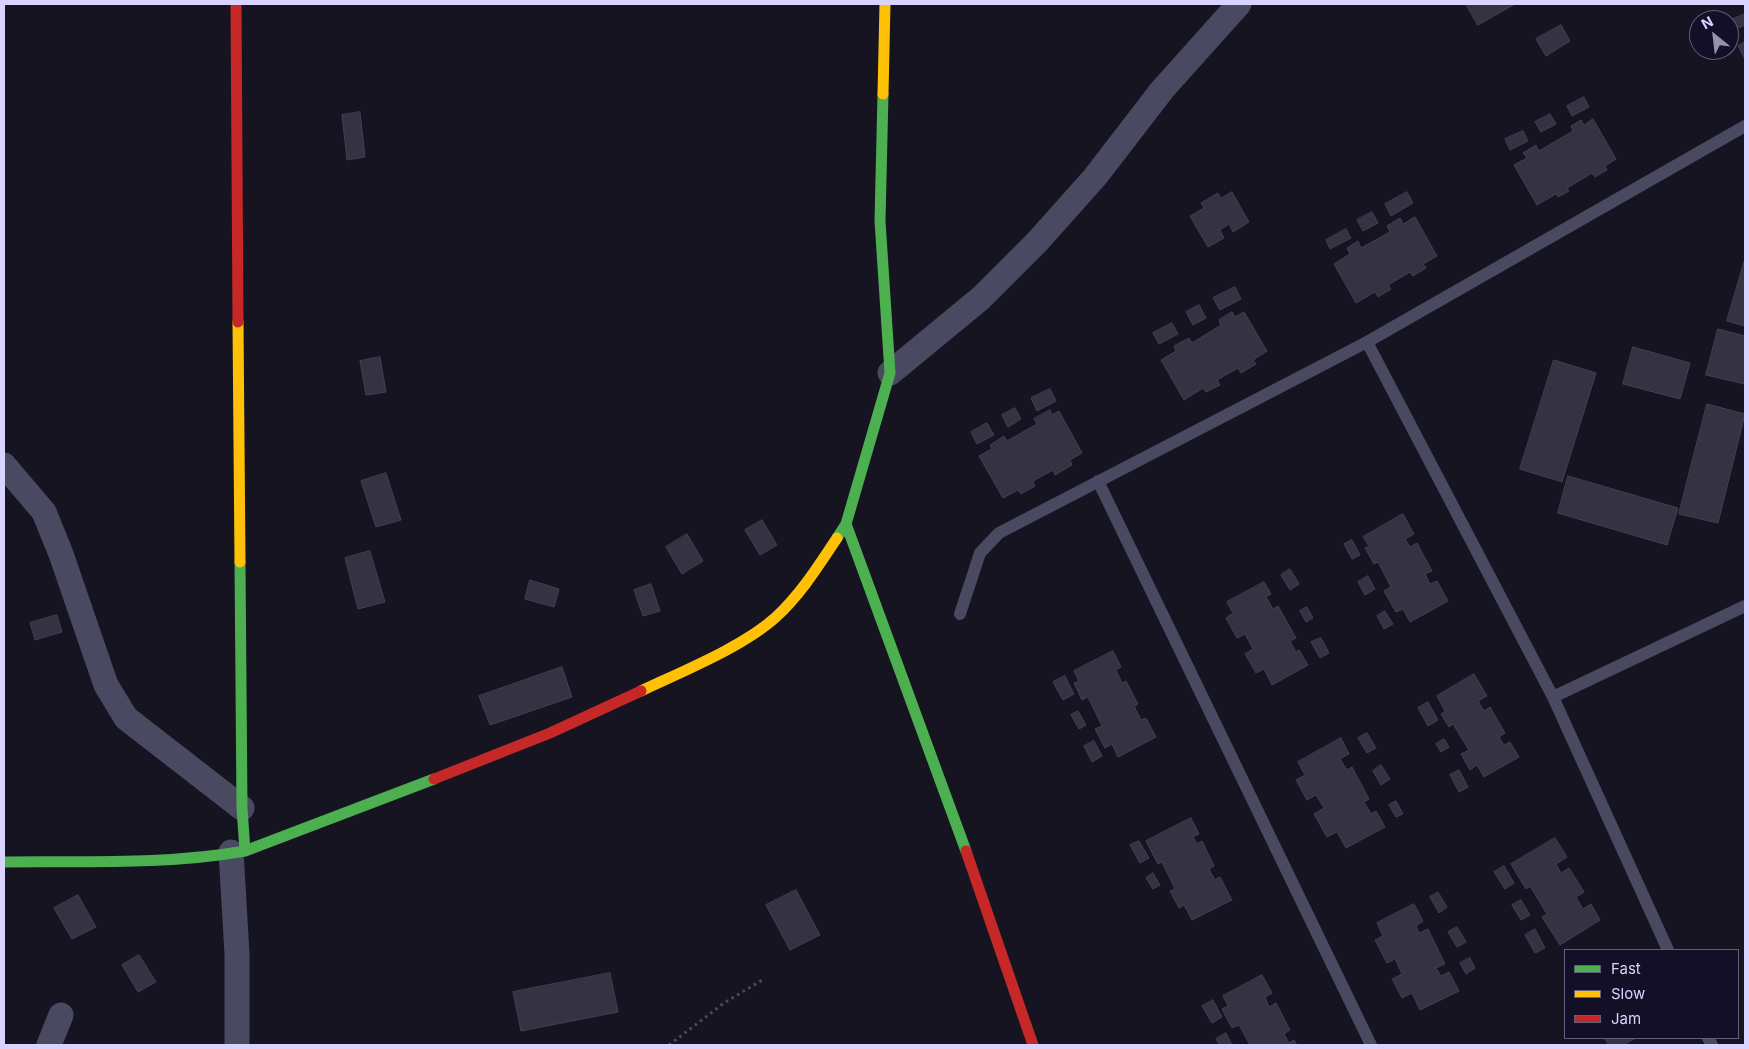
<!DOCTYPE html>
<style>
body{margin:0}
#map{position:relative;width:1749px;height:1049px;overflow:hidden;background:#161421;font-family:Inter,sans-serif}
canvas{display:block}
.frame{position:absolute;inset:0;border:5px solid #d9d4ff;pointer-events:none}
.legend{position:absolute;left:1564px;top:949px;width:175px;height:90px;box-sizing:border-box;background:#130f26;border:1px solid #625e7d;margin:0;padding:6px 9px;list-style:none;font-size:15px;color:#d9d4ff}
.legend li{display:flex;align-items:center;gap:10px;height:25px}
.legend b{width:25px;border:1px solid #625e7d}
.north{position:absolute;left:1689px;top:10px;width:50px;height:50px;box-sizing:border-box;background:#130f26;border:1px solid #625e7d;border-radius:50%;rotate:331deg;font-size:14px;font-weight:700;line-height:20px;text-align:center;color:#d9d4ff}
.north::after{content:'';display:block;margin:auto;width:18px;height:22px;background:#9591b1;clip-path:polygon(50% 0,100% 100%,50% 72%,0 100%)}
</style>
<div id="map">
<canvas width="1749" height="1049"></canvas>
<div class="frame"></div>
<ul class="legend">
<li><b style="height:6px;background:#4caf50"></b>Fast</li>
<li><b style="height:6px;background:#ffc107"></b>Slow</li>
<li><b style="height:6px;background:#c62828"></b>Jam</li>
</ul>
<div class="north">N</div>
</div>
<script>
const context = document.querySelector('canvas').getContext('2d');
context.lineJoin = 'round';
function paint(path, color) { context.fillStyle = color; context.fill(path, 'evenodd'); }
function strokePath(path, color, width, dash) { context.strokeStyle = color; context.lineWidth = width; context.lineCap = dash ? 'butt' : 'round'; context.setLineDash(dash || []); context.stroke(path); }
const building = new Path2D(`
 M1466 4H1515L1478 25Z
 M1745 14V25L1730 32 1729 21Z
 M1561 25 1570 41 1546 56 1536 39Z
 M1745 42V59L1738 46Z
 M1584 97 1589 107 1572 116 1567 106Z
 M360 112 365 157 347 160 342 115Z
 M1550 114 1556 124 1541 132 1535 122Z
 M1593 119 1616 159 1605 166 1607 170 1595 177 1592 173 1567 188 1569 191 1558 197 1556 194 1537 205 1514 165 1527 158 1523 153 1536 145 1539 151 1573 131 1571 126 1581 120 1584 125Z
 M1523 131 1528 141 1510 150 1505 139Z
 M1232 192 1249 222 1233 232 1229 224 1220 230 1224 238 1208 247 1190 216 1204 208 1201 203 1218 193 1221 198Z
 M1407 192 1413 203 1391 216 1385 204Z
 M1372 212 1378 223 1363 231 1357 220Z
 M1415 217 1437 256 1423 264 1426 268 1413 276 1410 272 1388 285 1391 289 1378 297 1375 292 1356 303 1334 264 1350 254 1347 248 1358 241 1361 248 1390 232 1387 226 1400 218 1403 224Z
 M1346 229 1351 238 1330 249 1326 240Z
 M1745 259V326L1727 321Z
 M1235 287 1241 299 1220 310 1213 298Z
 M1199 305 1206 318 1193 325 1186 312Z
 M1232 312 1235 317 1244 312 1267 351 1253 360 1256 364 1241 373 1238 368 1217 380 1220 385 1206 392 1203 388 1184 400 1161 360 1176 351 1174 346 1189 338 1192 343 1221 325 1219 320Z
 M1172 323 1178 334 1159 344 1153 333Z
 M1718 329 1745 336V384L1706 375Z
 M1633 347 1690 363 1680 399 1623 384Z
 M380 357 386 392 366 395 360 361Z
 M1554 360 1596 373 1562 482 1520 469Z
 M1050 389 1056 401 1037 411 1031 398Z
 M1707 404 1745 414 1718 523 1679 514Z
 M1015 408 1021 419 1008 427 1002 415Z
 M1050 410 1052 415 1059 411 1082 453 1070 460 1072 465 1055 475 1053 470 1033 481 1035 486 1021 494 1018 490 1003 498 979 456 992 449 990 445 1004 436 1007 441 1037 424 1034 419Z
 M987 423 994 435 977 444 971 432Z
 M386 473 401 520 376 527 361 481Z
 M1568 476 1678 508 1667 545 1558 513Z
 M1403 514 1414 534 1405 539 1410 547 1417 543 1432 571 1425 574 1430 584 1437 581 1448 601 1410 622 1403 609 1396 612 1384 591 1391 587 1378 562 1374 564 1365 548 1369 546 1363 537Z
 M762 520 777 545 760 555 745 530Z
 M687 534 703 561 682 574 666 547Z
 M1352 540 1360 555 1352 559 1344 544Z
 M370 551 385 602 358 609 345 558Z
 M1290 569 1299 584 1290 590 1281 575Z
 M1368 576 1375 589 1365 595 1358 582Z
 M530 580 559 589 554 607 525 599Z
 M1264 582 1271 594 1266 597 1273 609 1278 606 1296 638 1290 641 1296 652 1299 650 1308 665 1272 685 1264 669 1256 673 1245 654 1253 649 1245 634 1237 638 1226 618 1233 613 1227 602Z
 M651 584 660 611 643 616 634 590Z
 M1307 607 1313 618 1306 622 1300 611Z
 M1385 611 1393 624 1384 629 1377 616Z
 M57 615 62 632 35 640 30 623Z
 M1321 638 1329 653 1320 658 1311 642Z
 M1113 651 1121 667 1116 670 1122 683 1126 681 1138 704 1134 706 1141 720 1146 718 1156 737 1118 757 1112 744 1105 748 1095 729 1102 726 1088 697 1082 700 1074 683 1079 681 1074 671Z
 M562 667 572 697 490 725 479 696Z
 M1474 674 1487 696 1478 701 1484 711 1490 707 1505 733 1499 737 1504 745 1510 742 1519 757 1484 777 1477 765 1470 770 1461 754 1469 750 1453 724 1449 727 1441 714 1445 711 1437 696Z
 M1065 676 1074 694 1063 700 1053 682Z
 M1428 702 1438 720 1428 726 1418 708Z
 M1078 711 1086 725 1079 729 1071 715Z
 M1367 733 1376 748 1367 753 1358 738Z
 M1341 738 1349 754 1340 759 1347 770 1352 767 1369 799 1364 802 1371 814 1376 811 1385 827 1346 848 1337 832 1327 837 1314 814 1324 808 1316 795 1307 800 1296 780 1305 775 1298 762Z
 M1444 739 1449 747 1441 752 1436 744Z
 M1094 741 1102 756 1092 762 1084 746Z
 M1381 765 1390 779 1381 785 1373 771Z
 M1459 770 1468 787 1459 792 1450 775Z
 M1396 801 1403 814 1396 817 1389 805Z
 M1191 818 1199 834 1193 837 1197 844 1202 841 1214 866 1209 869 1215 880 1220 877 1232 900 1192 920 1184 905 1179 908 1170 891 1175 889 1162 862 1158 864 1146 841Z
 M1555 838 1567 857 1556 864 1561 873 1569 868 1584 892 1576 897 1583 909 1591 904 1600 920 1560 945 1542 917 1547 914 1530 886 1526 889 1511 864Z
 M1139 841 1149 858 1140 863 1130 845Z
 M1504 866 1514 883 1505 889 1494 872Z
 M1153 873 1160 885 1153 889 1146 878Z
 M796 890 820 935 790 950 766 905Z
 M1438 892 1447 907 1439 913 1430 897Z
 M78 895 96 927 72 939 54 908Z
 M1521 900 1530 915 1521 920 1512 905Z
 M1414 904 1423 921 1416 926 1419 933 1428 929 1445 964 1436 968 1441 976 1449 972 1459 991 1420 1010 1412 993 1402 998 1392 979 1402 974 1395 959 1387 963 1375 940 1383 936 1377 923Z
 M1457 927 1466 942 1457 947 1448 932Z
 M1535 929 1545 948 1535 953 1525 935Z
 M139 955 156 982 138 992 122 965Z
 M1470 958 1475 968 1466 974 1460 963Z
 M610 973 618 1012 521 1031 513 992Z
 M1262 975 1272 993 1265 997 1269 1007 1276 1003 1290 1030 1284 1034 1289 1043 1294 1040 1297 1045H1250L1239 1025 1232 1028 1222 1009 1228 1006 1223 996Z
 M1213 1000 1222 1017 1212 1023 1202 1006Z
 M1226 1033 1232 1045H1220L1216 1039Z
 M1605 1038H1636L1623 1045H1609Z`);
paint(building, '#343243');
strokePath(building, '#433f54', 1);
strokePath(new Path2D(`
 M669 1045 724 1003 764 979`), '#44505f', 3, [2.5, 4]);
strokePath(new Path2D(`
 M1367 342 1553 697 1668 950
 M1098 481 1371 1045
 M960 614 980 553 999 533 1367 342 1745 126
 M1553 697 1745 606
 M1708 1038 1712 1045`), '#4a4962', 12);
strokePath(new Path2D(`
 M890 373 981 298 1037 242 1095 177 1162 90 1239 4
 M4 465 44 512 61 554 106 685 126 718 242 808
 M231 852 237 954V1045
 M49 1045 61 1015`), '#4a4962', 25);
strokePath(new Path2D(`
 M846 524 966 851
 M837 538 846 524 890 373 880 221 883 94
 M240 562 242 808 245 851
 M4 862C84 861 166 865 245 851L434 779`), '#4caf50', 11);
strokePath(new Path2D(`
 M883 94 885 4
 M238 322 240 562
 M641 691C683 671 743 647 776 617 801 594 819 565 837 538`), '#ffc107', 11);
strokePath(new Path2D(`
 M236 4 238 322
 M434 779 550 733 641 691
 M966 851 1033 1045`), '#c62828', 11);
</script>
